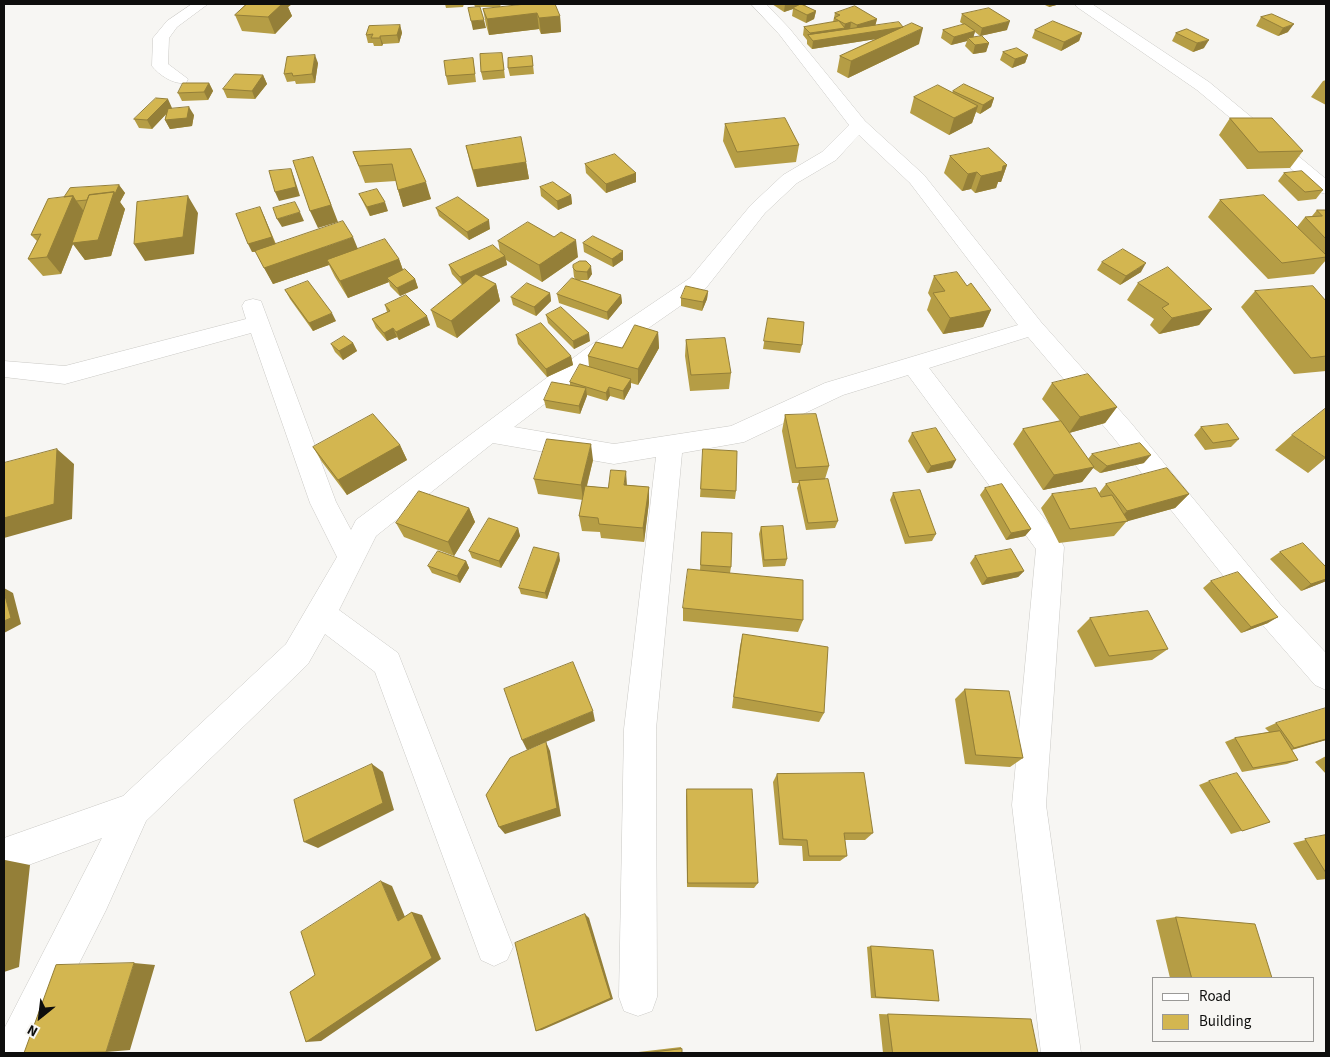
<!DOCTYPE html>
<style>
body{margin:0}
#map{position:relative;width:1330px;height:1057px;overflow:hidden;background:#f7f6f3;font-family:"Source Sans 3",sans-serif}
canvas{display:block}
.frame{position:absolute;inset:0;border:5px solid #0e0e0d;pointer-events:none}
.legend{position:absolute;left:1152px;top:977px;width:162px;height:65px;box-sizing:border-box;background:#f7f6f3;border:1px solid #9a9997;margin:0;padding:6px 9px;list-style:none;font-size:15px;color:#0e0e0d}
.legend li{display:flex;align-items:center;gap:10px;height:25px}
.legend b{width:25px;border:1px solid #9a9997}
.north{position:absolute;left:15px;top:992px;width:50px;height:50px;-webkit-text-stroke:4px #f7f6f3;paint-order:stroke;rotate:209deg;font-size:14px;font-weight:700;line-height:20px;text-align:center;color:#0e0e0d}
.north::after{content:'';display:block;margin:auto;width:18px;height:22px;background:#0e0e0d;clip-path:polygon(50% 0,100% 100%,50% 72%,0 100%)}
</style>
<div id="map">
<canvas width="1330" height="1057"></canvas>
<div class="frame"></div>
<ul class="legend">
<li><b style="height:6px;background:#fff"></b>Road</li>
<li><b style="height:14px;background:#d3b650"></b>Building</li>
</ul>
<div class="north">N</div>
</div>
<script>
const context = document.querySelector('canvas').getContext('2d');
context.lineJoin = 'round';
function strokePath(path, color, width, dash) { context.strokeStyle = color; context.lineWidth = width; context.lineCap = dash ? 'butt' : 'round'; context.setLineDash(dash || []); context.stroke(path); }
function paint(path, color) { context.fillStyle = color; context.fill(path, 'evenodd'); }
const street = new Path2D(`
 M192 4H208L177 27 169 38 168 64 188 79 186 83C174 85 159 75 152 66L153 38 167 21Z
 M751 4H766L789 28 865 121 924 175 1041 322 1131 423 1280 604 1326 653V690L1315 685 1260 622 1113 437 1028 337 929 368 1060 539 1064 547 1046 805 1081 1053H1041L1012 805 1036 549 908 375 843 395 744 442 682 453 656 729 657 997 652 1011 638 1016 624 1011 619 997 624 729 656 457 614 464 493 443 376 536 339 610 398 653 513 947 507 960 494 966 481 960 375 672 325 634 308 664 146 821 106 910 34 1053H4V1029L102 838 4 874V838L123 796 286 644 337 557 310 503 251 333 65 384 4 377V361L65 366 246 319 242 306 245 301 253 299 261 301 336 502 351 530 356 520 588 347 690 278 751 205 783 175 822 152 849 125 779 34ZM859 135 910 183 1018 325 825 383 731 426 614 444 514 427 604 359 706 288 765 213 797 183 836 160Z
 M1075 4H1092L1209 82 1326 179V194L1319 192 1197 90 1077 7Z`);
strokePath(street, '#cac9c5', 1);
paint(street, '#fff');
paint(new Path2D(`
 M244 4H292L288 7 292 16 275 34 242 31 235 15 245 5Z
 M445 4H464L463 7 446 8Z
 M474 4H501L500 7 560 16 561 32 541 34 539 29 489 35 486 25 483 9 500 7H475Z
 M772 4H809L804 6 816 11 814 19 806 23 792 16 793 9 784 12Z
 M1043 4H1060L1049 7Z
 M835 13 877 19 875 25 919 44 848 78 837 72 840 56 876 39 812 49 807 44V40L803 35 804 27 833 22Z
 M962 14 1007 30 980 36 975 32 973 37 989 43 986 52 973 54 965 46 967 41 951 45 941 38 943 30 964 25 960 22Z
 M1272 14 1288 32 1278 36 1256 26 1261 17Z
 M400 25 402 33 399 43 383 44 382 46H374L373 43H368L366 35Z
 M1187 29 1204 48 1193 52 1172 41 1176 33Z
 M1035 30 1082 33 1079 41 1061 51 1032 38Z
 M1003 52 1028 55 1025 63 1012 68 1000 60Z
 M532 56 534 74 510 76 508 68Z
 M473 58 476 82 448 85 446 76Z
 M503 61 505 78 483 80 481 72Z
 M318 63 315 83 296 84 295 81 287 82 284 74Z
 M263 75 267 84 255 99 227 98 223 89Z
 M1326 80V105L1311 97 1323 81Z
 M209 83 213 91 208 100 182 101 178 93Z
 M953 91 994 98 991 107 980 114 976 112 972 123 949 135 910 113 914 97 952 93Z
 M172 108V109L194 115 192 126 170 129 165 120 166 114 152 129 139 128 134 119Z
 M1230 118 1303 151 1290 168 1247 169 1219 135Z
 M725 124 799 145 796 162 735 168 723 141Z
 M466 146 526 162 529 179 477 187 470 163Z
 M411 149 431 199 403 207 398 190 396 181 365 183 353 152Z
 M950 156 1007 165 1001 182H998L996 188 975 193 971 189 962 191 944 173Z
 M585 164 636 173V182L606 193 586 173Z
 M1284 173 1323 190 1316 199 1298 201 1278 181Z
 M119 185 125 193 120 202 125 209 111 256 85 260 73 244 61 274 43 276 28 259 37 241 31 235 64 197Z
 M540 187 571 195 572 204 558 210 541 196Z
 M359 194 388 211 370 216Z
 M1220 200 1297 227 1305 217 1312 216 1317 210H1326V260L1314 274 1268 279 1208 217Z
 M436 208 490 229 469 240 439 216Z
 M264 216 276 244 358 249 399 259 403 270 415 279 418 288 400 296 390 286 389 282 348 298 335 277 329 265 273 284 256 252H252Z
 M498 241 578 257 542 282 506 260 507 265 481 277 496 284 500 301 457 338 437 327 431 310 462 285 452 274 449 265 500 252Z
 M583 243 623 260 613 267 584 252Z
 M580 261 592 274 588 280H578L621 295 622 303 608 320 559 303 557 294 576 280 574 277 573 268Z
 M1102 262 1141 272 1120 285 1097 270Z
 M934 276 991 310 983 327 943 334 927 310 931 298 928 293Z
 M1138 283 1212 309 1199 325 1159 334 1150 325 1154 319 1127 300Z
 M285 290 336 321 313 331 290 299Z
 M708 291 707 299 702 311 681 306V298Z
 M1255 291 1326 301V371L1294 374 1241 307Z
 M550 293 551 301 536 316 513 305 511 297Z
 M385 305 430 325 399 340 397 337 387 341 376 328 372 319 387 312Z
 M546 315 590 341 574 349 548 323Z
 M768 318 802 345 800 353 763 349Z
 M658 332 659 348 638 385 631 383V387L624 400 610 396 607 401 587 395 580 414 546 408 544 400 570 385V382L589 367 588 356 622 348Z
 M516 335 571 356 573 365 547 377 518 344Z
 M686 340 731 373 729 389 690 391 685 356Z
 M353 343 357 351 343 360 335 352 331 344Z
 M1052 383 1117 407 1105 423 1069 433 1088 459 1092 454 1144 463 1100 473 1093 468 1082 482 1043 490 1013 444 1023 429 1060 421 1042 399Z
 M785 415 829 466 825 479 838 521 835 528 806 530 797 488 799 483H792L782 431Z
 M1201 427 1239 439 1231 447 1205 450 1194 435Z
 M912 433 952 468 927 473 908 441Z
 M1292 435 1326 458 1308 473 1275 450Z
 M400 445 407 460 347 495 322 462 313 447Z
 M703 449 736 491 735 499 700 497Z
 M593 460 587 486 608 488 627 485 649 487V502L644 542 601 538 600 532 582 531 579 516 583 500 538 494 534 479Z
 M1106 484 1189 494 1175 508 1127 521 1114 536 1059 543 1041 508 1052 494 1099 493Z
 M985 488 1031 529 1025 536 1006 540 980 495Z
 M893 493 936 534 932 541 905 544 890 500Z
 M469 508 475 522 454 556 404 537 396 523Z
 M761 527 787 559 785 566 763 567 759 534Z
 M518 528 520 536 501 568 472 558 469 551Z
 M702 532 731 567 730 573 803 620 798 632 683 621V608L700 570Z
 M1280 552 1326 567V581L1301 591 1270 559Z
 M975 556 1024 571 1018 577 982 585 970 563Z
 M560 560 547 599 521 594 519 588Z
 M466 561 469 568 460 583 432 573 428 566Z
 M1211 581 1268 623 1241 633 1203 588Z
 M1090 618 1168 649 1152 660 1095 667 1077 631Z
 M743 634 824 713 819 722 732 708 740 646Z
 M965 689 1023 758 1010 767 965 764 955 699Z
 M1276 723 1326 740 1292 750 1298 760 1287 764 1242 772 1225 742 1235 738 1269 732 1265 728Z
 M1326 756V774L1315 762Z
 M777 774 873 833 865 840H845L847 856 840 861H803L802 846 779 845 773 782Z
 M1209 781 1270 822 1231 834 1199 785Z
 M687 789 758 883 754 888 687 887 686 796Z
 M1326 835V879L1317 880 1293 843Z
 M1176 917 1272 978H1170L1156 920Z
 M871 946 939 1001 871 998 867 947Z
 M879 1014 1016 1019 1038 1053H883Z
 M681 1047 682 1053H630Z`), '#b59d45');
paint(new Path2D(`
 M279 4H292L288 7 292 16 275 34 268 17Z
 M785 4H809L795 9 793 8V9L784 12Z
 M1050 4H1060L1049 7Z
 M816 11 814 19 806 23 807 15Z
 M537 13 539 29 489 35 487 19Z
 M560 16 561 32 541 34 539 18Z
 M877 19 875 27 856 33 857 25Z
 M484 20 486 28 473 30 471 21Z
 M1010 21 1007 30 980 36 982 28Z
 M851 22 850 30 904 27 902 35 812 49 813 41 810 37V33L844 28 845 24Z
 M1294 24 1288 32 1278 36 1283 28Z
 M400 25 402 33 399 43 397 35Z
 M923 28 919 44 848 78 851 61Z
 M975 31 973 39 968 38 967 41 951 45 954 37Z
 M1082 33 1079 41 1061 51 1064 42Z
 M380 36 383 44 382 46 380 38Z
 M1209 40 1204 48 1193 52 1197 43Z
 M989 43 986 52 973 54 975 45Z
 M315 55 318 63 315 83 312 74Z
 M1028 55 1025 63 1012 68 1015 59Z
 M263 75 267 84 255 99 252 91Z
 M209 83 213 91 208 100 204 92Z
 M994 98 991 107 980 114 983 105Z
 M168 99 172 108 152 129 147 120Z
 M978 106 972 123 949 135 954 118Z
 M189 107 194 115 192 126 170 129 165 120Z
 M313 157 338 222 318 228 310 211Z
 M526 162 529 179 477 187 473 170Z
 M1007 165 1001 182H998L996 188 975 193 981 176 1003 166Z
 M291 169 294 177 300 196 279 201 275 192Z
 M977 172 971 189 962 191 968 174Z
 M636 173V182L606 193V184Z
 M426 182 431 199 403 207 398 190Z
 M119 185 125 193 120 202 125 209 111 256 85 260 73 244 61 274 47 257 73 196 85 213 114 192Z
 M571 195 572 204 558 210 557 201Z
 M188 196 198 213 194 254 145 261 134 244Z
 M385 202 388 211 370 216 367 207Z
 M260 207 264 216 276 246 252 252 248 244Z
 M300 212 304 221 282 227 277 219Z
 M489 220 490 229 469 240 467 232Z
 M353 237 360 254 327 260 329 265 273 284 264 268Z
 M576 240 578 257 542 282 539 265Z
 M623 251V260L613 267 612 259Z
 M505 256 507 265 463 285 460 277Z
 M399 259 405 276 387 278 389 282 348 298 340 281Z
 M1146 263 1141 272 1120 285 1126 276Z
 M591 266 592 274 588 280 587 272Z
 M415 279 418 288 400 296 397 288Z
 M496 284 500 301 457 338 451 321Z
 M708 291 707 299 702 311 703 302Z
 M550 293 551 301 536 316 534 307Z
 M621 295 622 303 608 320 607 312Z
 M1212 309 1199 325 1159 334 1172 318Z
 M991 310 983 327 943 334 950 318Z
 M332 313 336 321 313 331 309 323Z
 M427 316 430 325 399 340 396 332Z
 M393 328 397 337 387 341 384 333Z
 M658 332 659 348 638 385V369Z
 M589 333 590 341 574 349 573 341Z
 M353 343 357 351 343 360 339 351Z
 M571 356 573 365 547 377 546 369Z
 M631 379V387L624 400 623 391Z
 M609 387 610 396 607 401 606 393Z
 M586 388 587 396 580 414 579 406Z
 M1117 407 1105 423 1069 433 1080 417Z
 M591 444 593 460 583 500 581 485Z
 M400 445 407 460 347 495 338 480Z
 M57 449 74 464 72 519 4 538V518Z
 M1151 455 1144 463 1100 473 1107 466Z
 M956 460 952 468 927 473 931 466Z
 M1094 467 1082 482 1043 490 1054 475Z
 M626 471 627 486 624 485Z
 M649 487V502L644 542 643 528Z
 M1189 494 1175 508 1125 522 1115 523 1127 511Z
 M469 508 475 522 454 556 448 542Z
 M518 528 520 536 501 568 499 561Z
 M1031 529 1025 536 1006 540 1011 533Z
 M559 553 560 560 547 599 545 593Z
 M466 561 469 568 460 583 457 576Z
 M1024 571 1018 577 982 585 987 578Z
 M1326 579V581L1324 582 1301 591 1311 584Z
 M4 588 13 593 21 624 4 633Z
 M1278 617 1268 623 1241 633 1251 627Z
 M593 711 595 721 527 750 522 740Z
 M1326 739V740L1283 752 1294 748Z
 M546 742 550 751 561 816 505 834 499 827Z
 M372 764 383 772 394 810 318 848 304 842Z
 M5 860 30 865 19 967 4 972V868Z
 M381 881 392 886 408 924 398 921Z
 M412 912 422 915 441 959 321 1041 306 1042Z
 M585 914 589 918 613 999 542 1030 536 1031Z
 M134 963 155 965 130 1050 106 1052Z`), '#947f38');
const building = new Path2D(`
 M247 4H282L268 17 235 15Z
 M526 4H555L560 16 539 18 537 13 487 19 483 9Z
 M801 4 816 11 807 15 793 8Z
 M855 6 877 19 857 25 851 22 845 24 834 18 840 15 835 13Z
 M480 7 484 20 471 21 468 8Z
 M989 8 1010 21 982 28 962 14Z
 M1272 14 1294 24 1283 28 1261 17Z
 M839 21 845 28 810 33 804 27Z
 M1053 21 1082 33 1064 42 1035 30Z
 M899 22 903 27 813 41 808 35Z
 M912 23 923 28 851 61 840 56Z
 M965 24 975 31 954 37 943 30Z
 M400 25 397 35 380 36V38H371L373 34 366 35 369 26Z
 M1187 29 1209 40 1197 43 1176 33Z
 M982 36 989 43 975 45 968 38Z
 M1017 48 1028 55 1015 59 1003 52Z
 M502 53 504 70 481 72 480 54Z
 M315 55 312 74 293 76 292 73 284 74 287 57Z
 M532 56 533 66 508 68V58Z
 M473 58 475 74 446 76 444 61Z
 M235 74 263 75 252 91 223 89Z
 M183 83H209L204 92 178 93Z
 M964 84 994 98 983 105 953 91Z
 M938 85 978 106 954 118 914 97Z
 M156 98 168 99 147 120 134 119Z
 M189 107 187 118 165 120 168 109Z
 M785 118 799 145 737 152 725 124Z
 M1230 118H1272L1303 151 1259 152Z
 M521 137 526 162 473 170 466 146Z
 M989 148 1007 165 1003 166 1002 171 981 176 977 172 968 174 950 156Z
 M411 149 426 182 398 190 392 164 359 166 353 152Z
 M615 154 636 173 606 184 585 164Z
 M313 157 331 205 310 211 293 161Z
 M291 169 296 187 275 192 269 171Z
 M1302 171 1323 190 1305 192 1284 173Z
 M553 182 571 195 557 201 540 187Z
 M119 185 115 194 114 192 89 195 87 200 76 201 73 196 64 197 70 188Z
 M377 189 385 202 367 207 359 194Z
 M114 192 98 240 72 243 89 195Z
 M1264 195 1326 255V257L1282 263 1220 200Z
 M73 196 47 257 28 259 41 234 31 235 48 199Z
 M188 196 183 237 134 244 137 202Z
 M458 197 489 220 467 232 436 208Z
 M295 202 300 212 277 219 273 208Z
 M260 207 272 237 248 244 236 214Z
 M1317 210H1326V239L1305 217 1322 216Z
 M343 221 353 237 264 268 255 251Z
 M528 222 554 237 561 232 576 240 539 265 498 241Z
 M593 236 623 251 612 259 583 243Z
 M385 239 399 259 340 281 327 260Z
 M493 245 505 256 460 277 449 265Z
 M1123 249 1146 263 1126 276 1102 262Z
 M580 261H586L591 266 587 272 576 271 573 268V265Z
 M1168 267 1212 309 1172 318 1162 308 1169 304 1138 283Z
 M405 269 415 279 397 288 387 278Z
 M957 272 967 286 971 283 991 310 950 318 933 293 945 291 934 276Z
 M476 274 496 284 451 321 431 310Z
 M572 278 621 295 607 312 557 294Z
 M308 281 332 313 309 323 285 290Z
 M527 283 550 293 534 307 511 297Z
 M686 286 708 291 703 302 681 298Z
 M1313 286 1326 301V356L1311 358 1255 291Z
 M406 295 427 316 396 332 393 328 384 333 372 319 390 311 385 305Z
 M561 307 589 333 573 341 546 315Z
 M768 318 804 322 802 345 764 341Z
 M541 323 571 356 546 369 516 335Z
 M635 325 658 332 638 369 588 356 596 342 622 348Z
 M344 336 353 343 339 351 331 344Z
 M725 338 731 373 691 375 686 340Z
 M580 364 631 379 623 391 609 387 606 393 570 382Z
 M1088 374 1117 407 1080 417 1052 383Z
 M552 382 586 388 579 406 544 400Z
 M1326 408V458L1292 435Z
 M373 414 400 445 338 480 313 447Z
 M816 414 829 466 796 468 785 415Z
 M1061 421 1094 467 1054 475 1023 429Z
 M1228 424 1239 439 1213 443 1201 427Z
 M936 428 956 460 931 466 912 433Z
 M547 439 591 444 581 485 534 479Z
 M1140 443 1151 455 1107 466 1092 454Z
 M57 449 54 504 4 518V463Z
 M703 449 737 451 736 491 701 489Z
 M1167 468 1189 494 1127 511 1106 484Z
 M611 470 626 471 624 485 649 487 643 528 599 524 598 518 579 516 585 486 608 488Z
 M828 479 838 521 808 523 799 481Z
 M1002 484 1031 529 1011 533 985 488Z
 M1096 488 1101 497 1112 495 1128 521 1070 529 1052 494Z
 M920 490 936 534 909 537 893 493Z
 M419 491 469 508 448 542 396 523Z
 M489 518 518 528 499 561 469 551Z
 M783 526 787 559 764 560 761 527Z
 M702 532 732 533 731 567 701 565Z
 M1303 543 1326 567V579L1311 584 1280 552Z
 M534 547 559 553 545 593 519 588Z
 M1011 549 1024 571 987 578 975 556Z
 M438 551 466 561 457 576 428 566Z
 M688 569 803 580V620L683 608Z
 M1238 572 1278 617 1251 627 1211 581Z
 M4 592 11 618 4 621Z
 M1148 611 1168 649 1109 656 1090 618Z
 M743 634 828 647 824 713 734 697Z
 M573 662 593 711 522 740 504 689Z
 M965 689 1009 691 1023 758 976 755Z
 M1326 708V739L1294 748 1276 723Z
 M1280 731 1298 760 1253 768 1235 738Z
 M546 742 557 808 499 827 486 795 510 758Z
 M372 764 383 803 304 842 294 800Z
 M864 773 873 833H844L847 856H809L807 840 783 839 777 774Z
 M1237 773 1270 822 1242 831 1209 781Z
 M687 789H752L758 883H688Z
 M1326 835V873L1305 839Z
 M381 881 398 921 412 912 432 958 306 1042 290 992 315 975 301 932Z
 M585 914 611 998 536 1031 515 943Z
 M1176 917 1255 924 1272 978H1192Z
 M871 946 933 950 939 1001 876 997Z
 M134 963 106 1052 24 1053 56 965Z
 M888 1014 1031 1019 1038 1053H893Z
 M682 1049V1053H645Z`);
paint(building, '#d3b650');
strokePath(building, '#947f38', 1);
</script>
